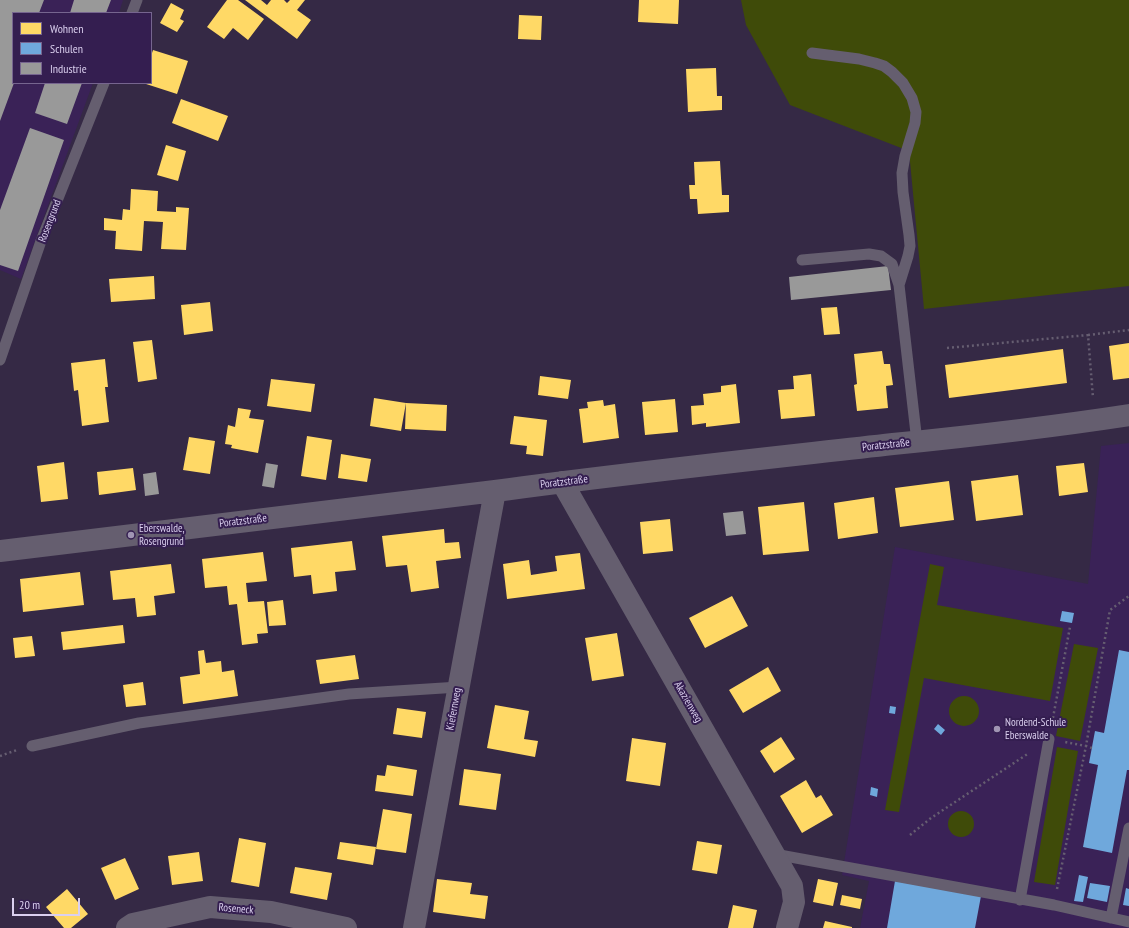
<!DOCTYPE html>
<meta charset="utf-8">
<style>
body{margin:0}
#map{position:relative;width:1129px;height:928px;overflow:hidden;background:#352945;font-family:"PT Sans Narrow",sans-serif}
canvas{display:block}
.legend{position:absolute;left:12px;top:12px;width:140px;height:72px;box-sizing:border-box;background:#341e50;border:1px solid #76658f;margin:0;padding:5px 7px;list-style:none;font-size:12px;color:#dacfee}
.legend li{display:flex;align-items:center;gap:8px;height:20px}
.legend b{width:20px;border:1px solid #76658f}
.scale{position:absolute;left:12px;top:898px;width:68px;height:18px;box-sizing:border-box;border:2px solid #dacfee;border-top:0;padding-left:5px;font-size:12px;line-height:14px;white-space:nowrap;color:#dacfee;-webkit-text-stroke:3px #341e50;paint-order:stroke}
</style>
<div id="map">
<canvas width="1129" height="928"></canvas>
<ul class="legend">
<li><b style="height:11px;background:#ffd966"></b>Wohnen</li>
<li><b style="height:11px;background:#6fa8dc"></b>Schulen</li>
<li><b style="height:11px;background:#999"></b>Industrie</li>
</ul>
<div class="scale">20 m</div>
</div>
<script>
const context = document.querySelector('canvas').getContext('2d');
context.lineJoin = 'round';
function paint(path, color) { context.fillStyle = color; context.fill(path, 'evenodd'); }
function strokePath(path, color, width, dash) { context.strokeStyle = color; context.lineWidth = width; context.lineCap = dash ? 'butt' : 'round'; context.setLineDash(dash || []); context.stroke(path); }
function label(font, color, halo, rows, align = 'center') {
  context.font = font + ' "PT Sans Narrow",sans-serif'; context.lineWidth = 4; context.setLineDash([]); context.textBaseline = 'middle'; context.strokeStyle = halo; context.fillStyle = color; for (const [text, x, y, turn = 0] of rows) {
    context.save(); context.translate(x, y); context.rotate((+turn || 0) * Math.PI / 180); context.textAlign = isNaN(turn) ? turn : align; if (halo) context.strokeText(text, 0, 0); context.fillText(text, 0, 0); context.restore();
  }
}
paint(new Path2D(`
 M0 0H123L119 13H13V83H93L21 279 0 270Z
 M1129 443V928H860L869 881 842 875 895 547 1088 584 1101 446Z`), '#3a2257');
paint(new Path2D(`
 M741 0H1129V286L924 309 909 151 790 105 746 25Z
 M930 564 944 567 937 605 1063 628 1050 701 924 678 899 812 885 810Z
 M1074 644 1098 648 1080 741 1056 736Z
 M949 711a15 15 0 1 1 30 0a15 15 0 1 1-30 0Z
 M1057 747 1078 751 1055 885 1034 882Z
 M948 824a13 13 0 1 1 26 0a13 13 0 1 1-26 0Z`), '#3f4b09');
paint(new Path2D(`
 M227 0H238L264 19 248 40 233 28 224 39 207 27Z
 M245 0H261L267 5 271 0H284L287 3 290 0H305L297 10 311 20 297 39Z
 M639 0H679L678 24 638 22Z
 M171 3 184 10 180 19 184 21 177 32 160 23Z
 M519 15 542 16 541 40 518 39Z
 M153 50 188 61 177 94 143 83H151V56Z
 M716 68 717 96H722V110L688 112 686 69Z
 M181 99 228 116 218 141 172 123Z
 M166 145 186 151 178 181 157 175Z
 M720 161 722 195H729V212L698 214 697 199H690L689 185H695L694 162Z
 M131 189 158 191 157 211 176 212V207L189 208 186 250 161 249 163 222 144 221 142 251 115 249 116 231 104 230V218L122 220 123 209 130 210Z
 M154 276 155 299 111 302 109 279Z
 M210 302 213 331 184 335 181 305Z
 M837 307 840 334 824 335 821 308Z
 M152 340 157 379 138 382 133 342Z
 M1129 343V378L1113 380 1109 346Z
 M1063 349 1067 383 949 398 945 365Z
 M882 351 884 364H890L893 385 886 386 888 408 857 411 854 385 857 384 854 354Z
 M105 359 108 387H105L109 422 82 426 78 390 74 391 71 363Z
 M811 374 815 416 781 419 778 390 794 389 793 376Z
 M540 376 571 380 568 399 538 395Z
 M271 379 315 384 311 412 267 406Z
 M736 384 740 423 706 427V423L692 425 691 406 704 405 703 394 721 392V386Z
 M374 398 406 403 447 405 446 431 405 429 406 403 401 431 370 426Z
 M675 399 678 432 645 435 642 402Z
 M603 400 604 406 615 404 619 438 583 443 579 409 588 408 587 402Z
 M238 408 251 410 249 418 264 420 258 453 231 448 232 445 225 444 228 425 235 427Z
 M514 416 547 420 543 456 526 454 527 446 510 444Z
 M307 436 332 440 326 480 301 476Z
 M189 437 215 441 210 474 183 470Z
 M341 454 371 459 367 482 338 478Z
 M64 462 68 499 41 502 37 466Z
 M1084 463 1088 492 1059 496 1056 466Z
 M133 468 136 490 99 495 97 472Z
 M1018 475 1023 515 976 521 971 481Z
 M949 481 954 520 900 527 895 488Z
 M874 497 878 533 838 539 834 503Z
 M804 502 809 551 763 555 758 507Z
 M670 519 673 551 643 554 640 522Z
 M444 529 445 543 459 542 461 558 436 561 439 588 411 592 407 565 386 567 382 536Z
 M352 541 356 570 335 572 337 591 313 594 311 575 294 577 291 548Z
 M263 552 267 581 246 583 248 602 264 601 268 633 257 634 258 643 242 645 237 604 229 605 227 586 205 588 202 559Z
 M580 553 585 589 507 599 503 564 529 560 531 575 557 571 555 556Z
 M171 564 175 593 154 596 156 615 137 617 135 598 113 600 110 571Z
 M80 572 84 605 23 612 20 579Z
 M732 596 748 626 705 648 689 618Z
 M283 600 286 625 269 626 267 602Z
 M123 625 125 643 63 650 61 632Z
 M617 633 624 676 592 681 585 638Z
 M32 636 35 656 15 658 13 638Z
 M204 650 206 663 221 661 222 672 234 670 238 696 183 704 180 677 200 674 198 651Z
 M355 655 359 679 320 684 316 660Z
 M768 667 781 691 743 713 729 690Z
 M143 682 146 705 126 707 123 685Z
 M495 705 529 711 524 739 538 741 535 757 487 748Z
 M397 708 426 712 422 738 393 734Z
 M781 737 795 759 774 773 760 751Z
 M632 738 666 743 660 786 626 781Z
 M387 765 417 770 413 796 375 791 377 775 385 776Z
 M464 769 501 774 496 810 459 805Z
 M806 780 816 798 821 795 833 815 802 833 780 796Z
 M383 809 412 814 406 853 376 849Z
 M239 838 266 843 259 887 231 882Z
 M697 841 722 845 717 874 692 870Z
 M340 842 376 847 373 865 337 859Z
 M199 852 203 881 172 885 168 856Z
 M125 858 139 889 115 900 101 868Z
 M295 867 332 873 327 900 290 893Z
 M437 879 472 883 470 894 488 896 485 919 433 912Z
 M818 879 838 883 833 906 813 902Z
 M67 889 88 914 71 928H64L46 907Z
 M842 895 862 899 860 909 840 905Z
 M733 905 757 910 753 928H728Z
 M825 921 852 927V928H823Z`), '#ffd966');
paint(new Path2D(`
 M1062 611 1074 613 1072 623 1060 621Z
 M1119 650 1129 652V770H1127L1112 853 1083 847 1098 765 1089 763 1095 731 1104 733Z
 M890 706 896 707 895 714 889 713Z
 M938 724 945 730 941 735 934 729Z
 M871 787 878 789 877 797 870 795Z
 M1079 875 1088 877 1083 902 1074 901Z
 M895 881 981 896 975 928H887Z
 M1090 883 1110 886 1107 902 1087 898Z
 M1126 888 1129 889V906L1123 905Z`), '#6fa8dc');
paint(new Path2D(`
 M0 0H44L39 13H13V83H14L0 121Z
 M74 0H111L106 13H70Z
 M45 83H82L67 124 35 113Z
 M30 128 64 140 18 271 0 265V210Z
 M888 266 891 290 791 300 789 277Z
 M266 463 278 465 274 488 262 486Z
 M156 472 159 494 145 496 143 474Z
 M743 511 746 534 726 536 723 513Z`), '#999');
strokePath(new Path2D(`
 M1088 335 1129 330
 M947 348 1088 335 1093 398
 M1052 723 1070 627
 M1092 748 1086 746 1110 610 1129 596
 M0 756 17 750
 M910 835 931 818 1029 753
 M1057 889 1086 746 1065 742`), '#665e71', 2.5, [2, 3]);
strokePath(new Path2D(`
 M132 13 137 0
 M812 53 859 59 875 63 884 66 892 72 903 83 912 98 916 112 915 123 905 156 902 173 903 192 909 235 910 246 908 256 899 285
 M802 260 869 254 881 256 892 264 899 285 917 442
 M0 360 41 241 104 83
 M32 746 139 723 349 694 459 687
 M774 854 1054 905 1129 922
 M1020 900 1049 739
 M1111 918 1129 828`), '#655e6f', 11);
strokePath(new Path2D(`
 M562 482 792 886 794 902 787 928
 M0 551 495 491C627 473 760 459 893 444 972 436 1051 427 1129 415
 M127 928 133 924 210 907 271 912 346 928
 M414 928 495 491`), '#655e6f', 22);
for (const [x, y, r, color] of [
 [131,535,4,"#a095b3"],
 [997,729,4,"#a095b3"]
]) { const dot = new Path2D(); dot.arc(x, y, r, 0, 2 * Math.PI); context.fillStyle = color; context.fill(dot); strokePath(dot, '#341e50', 1.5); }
label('11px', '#dacfee', '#341e50', [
 ["Rosengrund",50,221,-69],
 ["Poratzstraße",886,445,-6],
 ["Poratzstraße",564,482,-7],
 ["Poratzstraße",243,521,-7],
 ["Akazienweg",688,702,60],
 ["Kiefernweg",454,709,-80],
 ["Roseneck",236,909,5]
]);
label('11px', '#dacfee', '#341e50', [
 ["Eberswalde,",139,529],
 ["Rosengrund",139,542],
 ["Nordend-Schule",1005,723],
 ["Eberswalde",1005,736]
], 'left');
</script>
